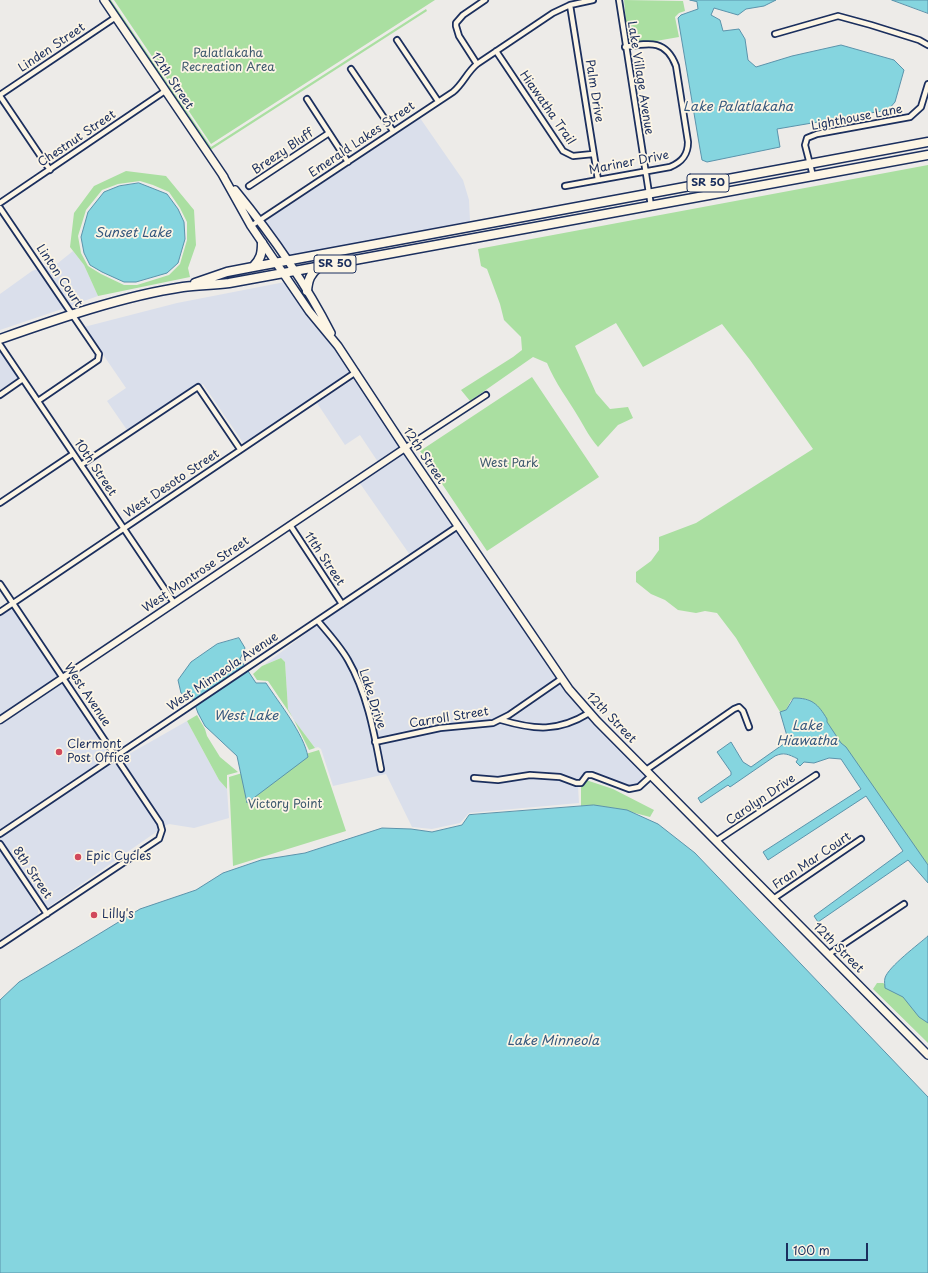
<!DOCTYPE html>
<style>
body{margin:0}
#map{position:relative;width:928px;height:1273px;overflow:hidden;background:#edebe8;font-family:"Playpen Sans",sans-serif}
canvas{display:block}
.scale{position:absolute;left:786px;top:1243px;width:82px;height:18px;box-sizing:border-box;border:2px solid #1b2f5e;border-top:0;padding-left:5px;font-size:12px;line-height:14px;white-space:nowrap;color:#1b2f5e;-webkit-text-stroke:3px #fcf5e5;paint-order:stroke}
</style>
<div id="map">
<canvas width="928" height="1273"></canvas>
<div class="scale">100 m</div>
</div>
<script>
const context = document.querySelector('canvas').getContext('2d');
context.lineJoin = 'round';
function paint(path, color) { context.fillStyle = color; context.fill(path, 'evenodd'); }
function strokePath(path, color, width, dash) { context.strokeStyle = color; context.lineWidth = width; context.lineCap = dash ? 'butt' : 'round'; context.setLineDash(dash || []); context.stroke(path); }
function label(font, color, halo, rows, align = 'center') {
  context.font = font + ' "Playpen Sans",sans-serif'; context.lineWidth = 3.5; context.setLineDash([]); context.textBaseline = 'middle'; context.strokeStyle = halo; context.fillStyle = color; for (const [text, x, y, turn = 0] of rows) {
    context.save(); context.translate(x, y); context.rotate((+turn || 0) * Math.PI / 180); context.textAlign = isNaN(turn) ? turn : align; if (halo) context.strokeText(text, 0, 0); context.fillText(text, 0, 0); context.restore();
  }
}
paint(new Path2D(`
 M420 118 463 180 469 200 470 221 287 257 264 222Z
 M73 251 84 265 98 296 70 306 44 267 58 263Z
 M38 269 65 308 0 330V294L32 271Z
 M285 282 336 347 352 371 244 444 203 384 201 385 199 383 127 430 107 401 126 388 84 327 177 303Z
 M0 351 18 378 0 391Z
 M356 377 401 447 378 462 360 435 345 445 317 403Z
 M404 452 454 525 410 555 359 482Z
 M457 530 557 678 508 713 492 720 439 725 378 739 371 710 357 672 344 649 322 621Z
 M12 607 59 676 0 716V616Z
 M317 625 340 652 352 675 365 711 379 773 384 772 379 745 441 731 486 727 502 723 529 730H554L571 726 589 717 645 775V777L637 784 629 785 591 772 585 773 579 780H576L560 774 530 772 497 777 471 775V781L498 783 531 778 560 780 575 786H578L579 803 469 813 460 823 432 829 412 827 386 774 333 786 321 749 318 747 315 748 294 720 288 709 285 662 281 658 264 665Z
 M62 681 112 755 0 830V724Z
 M561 683 585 712 569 721 553 724H529L510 719Z
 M187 721 219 780 227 789 229 818 194 828 169 824 165 826 163 821 120 757 122 758Z
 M115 760 158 824 159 830 47 908 0 838Z
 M0 849 38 909V916L0 941Z`), '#dadfeb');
paint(new Path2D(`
 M107 0H111L211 147 426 9 427 11 209 151Z
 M114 0H435L211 144Z
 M624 0 683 1 685 11 679 13 675 17 679 37 656 41H646L628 43Z
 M928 165V868L829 726 809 700 798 698 791 700 786 710 780 712 736 638 717 613 705 611 696 613 678 610 665 600 651 594 636 582V572L651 561 659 550V537L696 523 813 449 750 360 722 324 643 367 616 323 575 346 596 393 610 409 628 407 633 418 618 425 598 447C590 438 585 428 579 418 568 399 555 383 547 363L533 357 470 401 461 390 513 357 522 350 521 337 504 320 500 304 487 269 481 266 478 249Z
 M126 171 166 176 194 210 196 245 188 268 190 277 98 296 84 265 70 247 74 213 94 186ZM140 181 153 185 169 192 180 208 187 222V240L180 264 169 275 137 285H124L101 274 88 266 81 253 78 236 86 210 102 190 118 184Z
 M532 377 599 477 487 551 420 451Z
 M281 658 285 662 288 709 294 720 315 748 309 750 293 718 268 681 257 680 253 674 262 666Z
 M197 715 205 729 207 736 220 757 238 772 227 775V789L219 780 187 721Z
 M319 750 346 831 233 866 229 777Z
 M583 779 613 789 654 810 650 817C627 811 605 804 581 806V783Z
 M891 981 928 1020V1043L873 989 877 983H883L889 986Z`), '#aadfa1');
const water = new Path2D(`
 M690 0H776L764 6 746 9 738 15 714 8 711 15 720 20 723 31 739 29 745 39 748 60 756 67 792 56 841 45 894 60 904 70 895 102 888 110 777 129 780 147 707 162 702 160 700 149 678 18 681 15 698 9 697 2Z
 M892 0H928V13Z
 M139 183 167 194 178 209 184 222 185 239 178 263 167 273 136 282H124L102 272 90 265 84 253 81 237 88 212 104 192 119 186Z
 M239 638 245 648 240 659 256 683H266C279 703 304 734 308 757L247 803 237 756 205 726 198 713 191 694 187 696 181 693 178 680 191 662 217 644Z
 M794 698C812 698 818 704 827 719V722L841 743 846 747 928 865V883L908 860 818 922 814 916 903 851 866 796 768 860 763 852 861 789 841 759 829 758 814 763 804 762 800 766 796 762 798 759C788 754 784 752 775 756L730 787 728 785 701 803 698 798 731 775V772L717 752 731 742 743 762 751 767 785 743 787 736 780 712 786 710Z
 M594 805 627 810 658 824 695 853 928 1097V1273H0V1000L19 982 76 948 140 909 196 890 223 873 261 860 305 853 382 828 411 829 432 832 449 828 462 825 469 815Z
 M928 936V1023L919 1017 903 997 885 988C885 986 884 981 885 978 888 967 919 944 928 936Z`);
paint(water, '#85d5df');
strokePath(water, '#5b93ab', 1);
const minor = new Path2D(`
 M619 0 651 206
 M570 5 598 180
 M775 34 838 16 871 25 919 40 928 45
 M397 40 438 101
 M496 51 563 151 573 156 593 154
 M477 64 459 36 456 26V23L463 15 485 0
 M351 69 393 131
 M0 95 116 17
 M0 96 50 170
 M307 99 348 162
 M813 176 805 145 807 138 817 134 910 117 921 107 928 84
 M249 186 329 133
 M565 186 670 167C682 162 688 155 688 142L676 66C666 39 649 43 625 47
 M0 203 165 91
 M0 208 99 354 98 360 38 401
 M251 226 453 92C463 84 467 72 477 64L553 13 570 5 593 0
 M0 345 174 603
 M0 395 23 379
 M405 448 486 395
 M81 465 198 387 240 449
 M0 503 73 454
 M290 525 342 604
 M0 584 160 823 162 830 159 839 0 945
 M0 612 356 372
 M318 621C328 633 340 646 348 660 367 693 374 732 381 769
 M501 720C535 730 558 732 589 713
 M375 742 440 728 493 723 509 715 561 679
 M646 770 734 709 739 707 743 711 749 727
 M474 778 498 780 530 775 560 777 576 783H581L587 775H592L629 789 639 787 651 776
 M0 834 458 526
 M716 841 816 775
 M0 844 47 914
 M773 899 861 839
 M829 954 904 904`);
const tertiary = new Path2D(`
 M0 720 405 448`);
const secondary = new Path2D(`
 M104 0 224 177
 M222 174 251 226 309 311 338 346 405 448 569 689 597 721 928 1055
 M235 190C271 234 305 282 331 333`);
const trunk = new Path2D(`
 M253 267C261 259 262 253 262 243
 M195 283 227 272 253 267 928 142
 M307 291C308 280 310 274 319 267
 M0 339C57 319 123 296 183 287 198 285 214 285 229 283L928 155`);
strokePath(minor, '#1b2f5e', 8);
strokePath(tertiary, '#1b2f5e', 9);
strokePath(secondary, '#1b2f5e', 10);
strokePath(trunk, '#1b2f5e', 11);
strokePath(minor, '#fcf5e5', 4.5);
strokePath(tertiary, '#fcf5e5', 6);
strokePath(secondary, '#fcf5e5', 7);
strokePath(trunk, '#fcf5e5', 8);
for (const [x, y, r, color] of [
 [59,752,4,"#d1495b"],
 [78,857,4,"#d1495b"],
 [94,915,4,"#d1495b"]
]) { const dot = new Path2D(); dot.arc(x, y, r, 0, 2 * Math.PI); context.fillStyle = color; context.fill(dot); strokePath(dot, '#fcf5e5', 1.5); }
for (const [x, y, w] of [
 [708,183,42],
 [335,264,42]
]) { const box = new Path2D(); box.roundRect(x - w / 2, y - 9, w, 18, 3); context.fillStyle = '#fcf5e5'; context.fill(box); strokePath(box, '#1b2f5e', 1); }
label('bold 11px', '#1b2f5e', null, [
 ["SR 50",708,183],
 ["SR 50",335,264]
]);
label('12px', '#1b2f5e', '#fcf5e5', [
 ["Linden Street",52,48,-34],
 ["Lake Village Avenue",640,78,81],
 ["12th Street",172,81,56],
 ["Palm Drive",594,91,81],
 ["Hiawatha Trail",547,108,55],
 ["Lighthouse Lane",857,118,-11],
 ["Chestnut Street",77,139,-34],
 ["Emerald Lakes Street",362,140,-34],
 ["Breezy Bluff",283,152,-34],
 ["Mariner Drive",629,163,-11],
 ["Linton Court",59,276,56],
 ["12th Street",424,456,56],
 ["10th Street",95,468,56],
 ["West Desoto Street",172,484,-34],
 ["11th Street",324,559,56],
 ["West Montrose Street",196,575,-34],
 ["West Minneola Avenue",223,672,-34],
 ["West Avenue",87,695,56],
 ["Lake Drive",372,699,72],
 ["Carroll Street",449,718,-9],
 ["12th Street",611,718,46],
 ["Carolyn Drive",761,800,-34],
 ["Fran Mar Court",812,861,-34],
 ["8th Street",32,873,56],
 ["12th Street",838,948,45]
]);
label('12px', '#3f5b6f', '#fcf5e5', [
 ["Palatlakaha",228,54],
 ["Recreation Area",228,68],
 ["West Park",509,464],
 ["Victory Point",285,805]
]);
label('12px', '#1b2f5e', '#fcf5e5', [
 ["Clermont",67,745],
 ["Post Office",67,759],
 ["Epic Cycles",86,857],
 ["Lilly's",102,915]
], 'left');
label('italic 13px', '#36587e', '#fcf5e5', [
 ["Lake Palatlakaha",738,107],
 ["Sunset Lake",133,233],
 ["West Lake",246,716],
 ["Lake",807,726],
 ["Hiawatha",807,741],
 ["Lake Minneola",553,1041]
]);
</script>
